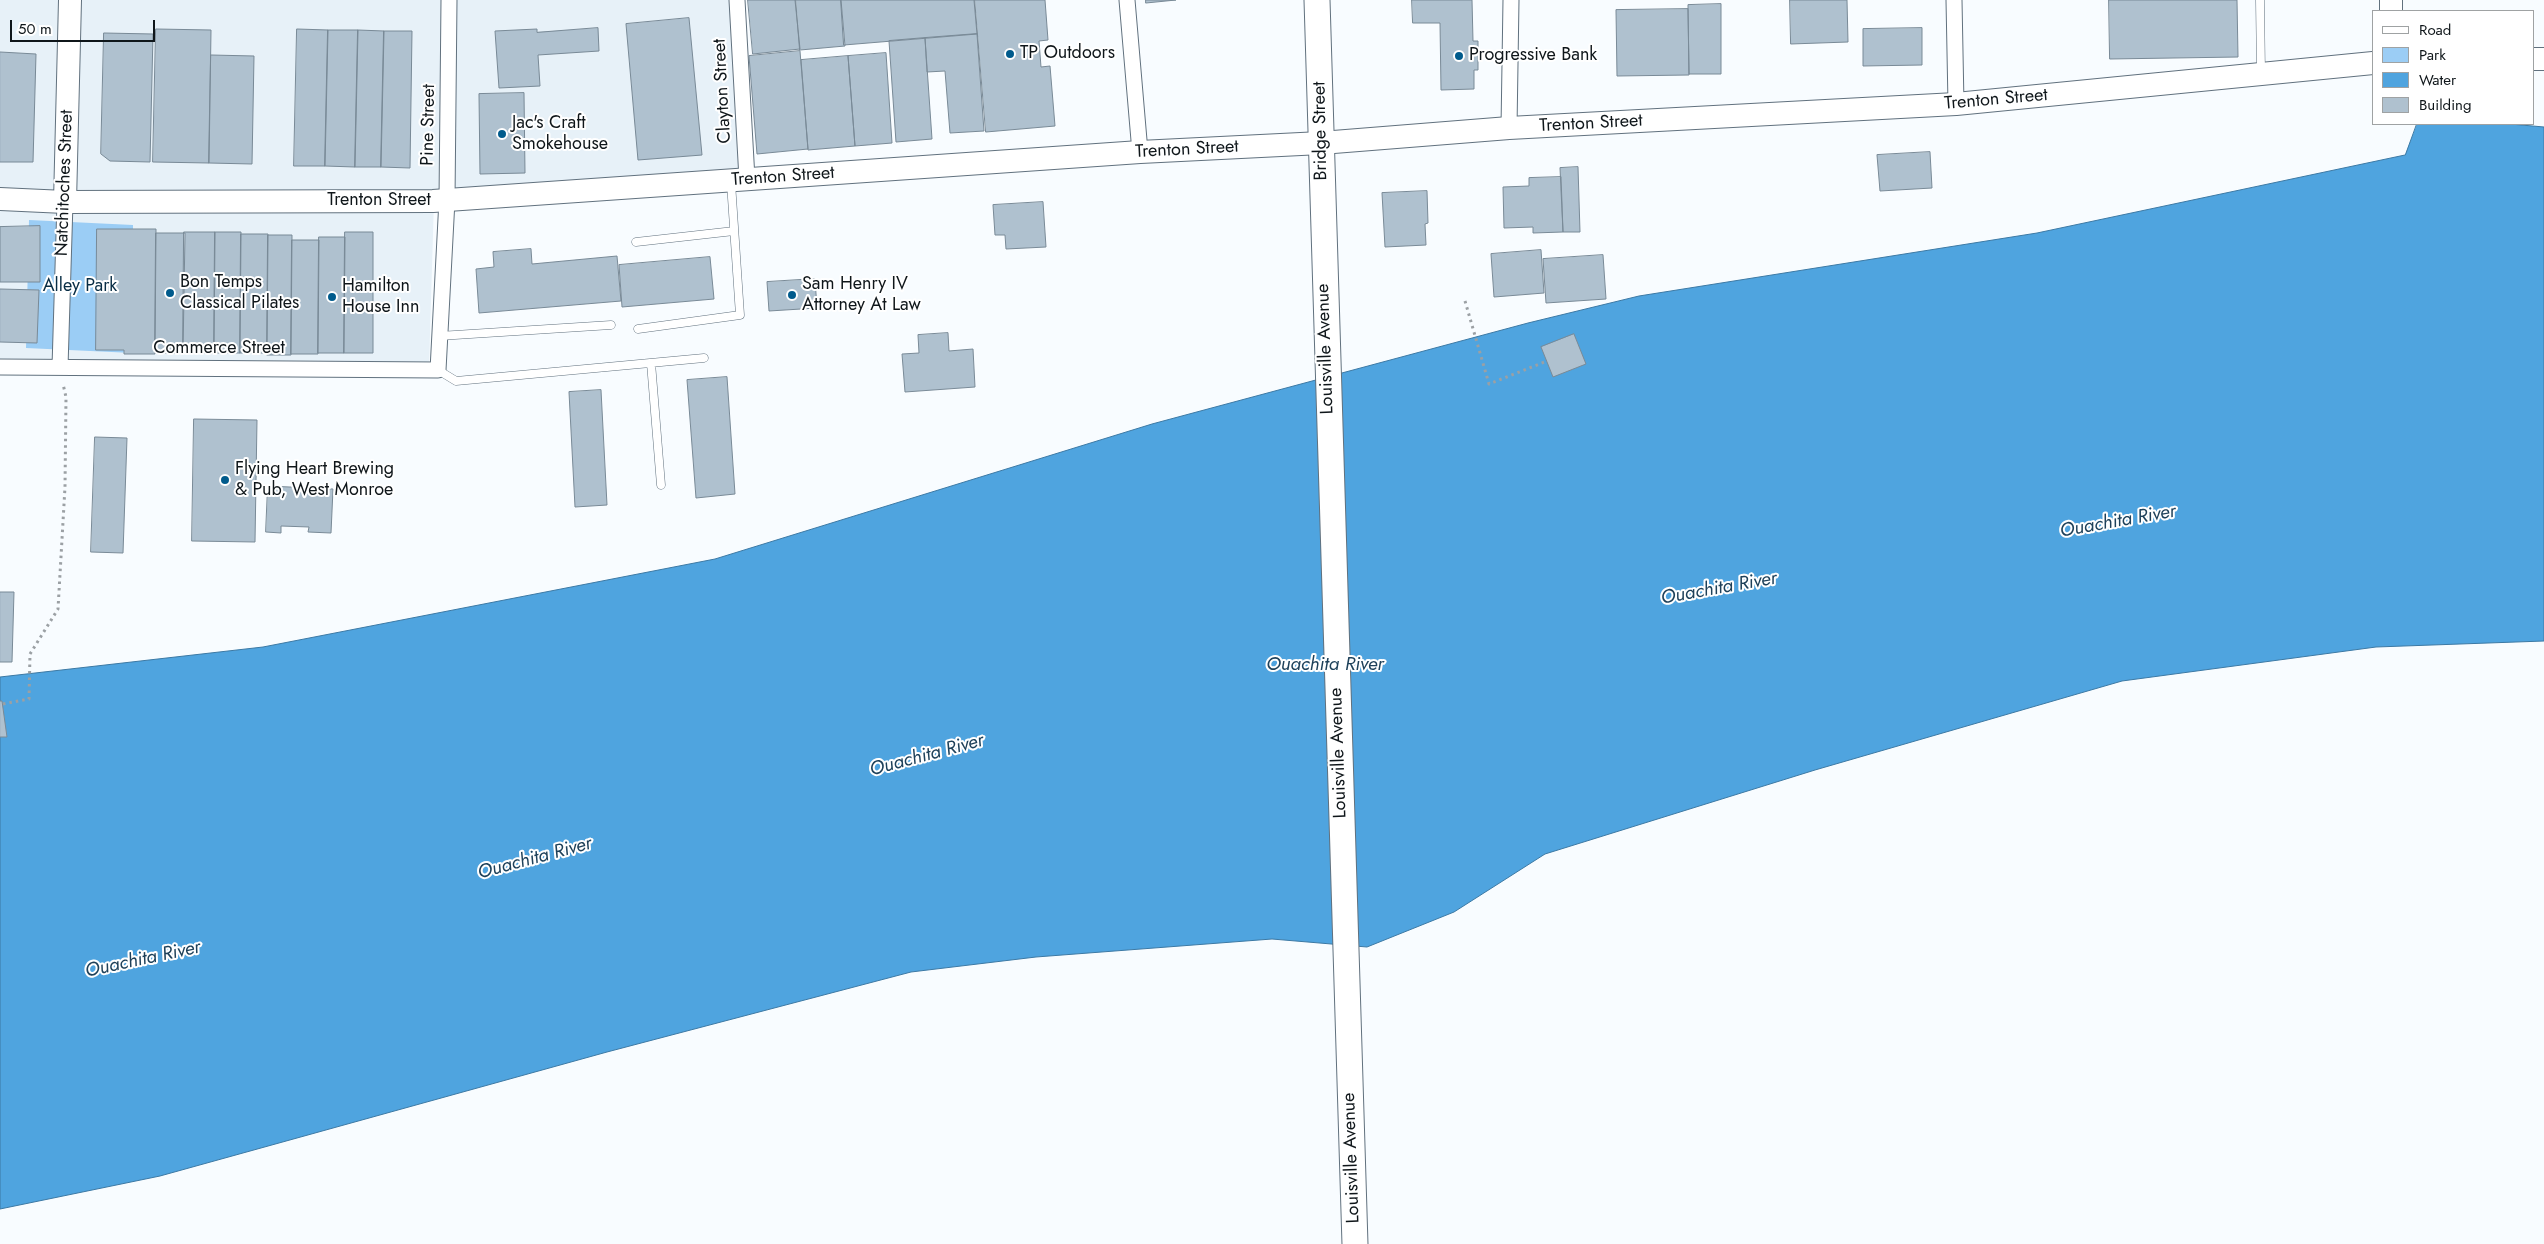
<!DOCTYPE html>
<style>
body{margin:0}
#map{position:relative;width:2544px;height:1244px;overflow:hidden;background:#f8fcff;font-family:Jost,sans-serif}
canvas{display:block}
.legend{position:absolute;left:2372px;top:10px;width:162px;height:115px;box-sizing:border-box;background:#fff;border:1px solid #9fa2a3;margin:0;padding:6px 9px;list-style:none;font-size:15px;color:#0f161a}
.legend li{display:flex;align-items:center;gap:10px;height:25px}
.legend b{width:25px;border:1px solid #9fa2a3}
.scale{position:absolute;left:10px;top:20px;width:145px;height:22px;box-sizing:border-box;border:2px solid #0f161a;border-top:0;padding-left:6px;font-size:15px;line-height:18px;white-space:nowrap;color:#0f161a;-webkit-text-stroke:4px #fff;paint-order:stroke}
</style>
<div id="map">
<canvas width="2544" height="1244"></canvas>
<ul class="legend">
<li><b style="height:6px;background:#fff"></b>Road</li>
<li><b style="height:14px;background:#9bcdf5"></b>Park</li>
<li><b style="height:14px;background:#4fa4df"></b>Water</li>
<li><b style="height:14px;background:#afc1cf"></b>Building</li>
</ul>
<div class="scale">50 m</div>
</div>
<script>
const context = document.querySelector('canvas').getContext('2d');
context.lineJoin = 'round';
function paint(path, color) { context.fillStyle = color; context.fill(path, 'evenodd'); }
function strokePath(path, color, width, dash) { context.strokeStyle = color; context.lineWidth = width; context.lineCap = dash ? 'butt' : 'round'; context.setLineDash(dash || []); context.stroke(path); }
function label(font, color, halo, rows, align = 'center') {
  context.font = font + ' Jost,sans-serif'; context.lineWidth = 4; context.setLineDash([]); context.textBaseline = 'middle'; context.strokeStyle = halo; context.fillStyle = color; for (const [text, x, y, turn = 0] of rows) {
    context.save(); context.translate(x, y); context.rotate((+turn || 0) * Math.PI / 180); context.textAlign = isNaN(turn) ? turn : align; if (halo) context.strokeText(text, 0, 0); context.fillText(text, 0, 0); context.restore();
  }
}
paint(new Path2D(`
 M0 0H737L747 179 434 201 429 367 0 366Z`), '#e7f1f8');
paint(new Path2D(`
 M29 220 133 225V353L26 348Z`), '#9bcdf5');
const water = new Path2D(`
 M2417 124H2510L2544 127V641L2376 647 2122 681 1815 770 1545 854 1454 912 1367 947 1272 939 1036 957 911 972 607 1052 160 1176 0 1209V677L263 647 715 559 1152 424 1528 323 1639 296 2037 233 2405 155Z`);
paint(water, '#4fa4df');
strokePath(water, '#3c79a4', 1);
const building = new Path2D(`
 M748 0H795L800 49 753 54Z
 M796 0H841L845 46 800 50Z
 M841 0H974L977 34 844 45Z
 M975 0H1045L1048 40 1039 41 1041 67 1050 66 1055 126 986 132Z
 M1146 0H1176L1146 3Z
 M1412 0H1472L1473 41H1478V70H1474V89L1441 90 1440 23H1413Z
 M1790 0H1847L1848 42 1791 44Z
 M2109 0H2237L2238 57 2110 59Z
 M1721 4V74H1689L1688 5Z
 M1688 9 1689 75 1617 76 1616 10Z
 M689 18 702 155 638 160 626 24Z
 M598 28 599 51 538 55 540 86 499 88 495 31 537 29V32Z
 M1922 28V65L1863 66V29Z
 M156 29 211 30 209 163 153 162Z
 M297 29 328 30 325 166H294Z
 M328 30H358L355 167 325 166Z
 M358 30 384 31 381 167H355Z
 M384 31H412L410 168 381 167Z
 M104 33 153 34 150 162 110 161 101 154Z
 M977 34 984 131 950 133 945 71 927 72 925 38Z
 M925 38 932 139 896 142 889 41Z
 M800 51 808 149 757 154 749 56Z
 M0 52 36 54 33 162H0Z
 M886 53 892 143 855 146 848 56Z
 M211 55 254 56 252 164 209 163Z
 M848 56 855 146 808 150 801 60Z
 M524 93 525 173 480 174 479 94Z
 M1930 152 1932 188 1880 191 1877 155Z
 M1578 167 1580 232H1563L1560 168Z
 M1561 177 1563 232 1533 233V227L1504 228 1503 187 1529 186V178Z
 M1427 191 1428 223 1425 224 1426 245 1385 247 1382 193Z
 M1043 202 1046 247 1006 249 1005 235H995L993 205Z
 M40 226V282H0V227Z
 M97 229H156L155 354H124V350H96Z
 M184 232H215L214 353H183Z
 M215 232H241L240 353H214Z
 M345 232H373V353H344Z
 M156 233H185L183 353H155Z
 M241 234H268L267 353H240Z
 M268 235H292L291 355H267Z
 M319 237H345L344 353H318Z
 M292 240H319L318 354H291Z
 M531 249 532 264 617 256 621 301 479 313 476 269 494 267 493 252Z
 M1541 250 1544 293 1494 297 1491 254Z
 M1603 255 1606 299 1546 303 1543 259Z
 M710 257 714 299 622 307 619 265Z
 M815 279 817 308 769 311 767 282Z
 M0 289 39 290 37 343 0 342Z
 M948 333 949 351 973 349 975 387 905 392 902 354 919 353 918 335Z
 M1574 334 1586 364 1553 377 1541 347Z
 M727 377 735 494 696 498 687 380Z
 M601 390 607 505 575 507 569 392Z
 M194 419 257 420 255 542 192 541Z
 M95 437 127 438 123 553 91 552Z
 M268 486 333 489 331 533 308 532 309 527 281 526V533L266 532Z
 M0 592H14L12 662H0Z
 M0 701H2L7 737H0Z`);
paint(building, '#afc1cf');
strokePath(building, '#798a97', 1);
const lane = new Path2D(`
 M2260 0 2261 73
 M636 242 734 231
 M638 329 740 315 731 183
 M439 336 611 325
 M651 363 661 485
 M438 370 456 381 704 358`);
const street = new Path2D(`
 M737 0 747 179
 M1127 0 1140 152
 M1954 0 1956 104
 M1509 128 1511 0
 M0 367 438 370 447 200 449 0
 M60 367 65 202`);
const secondary = new Path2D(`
 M2391 0V11
 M2533 59H2544
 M0 199 65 202 433 201 1140 152 1321 143 1509 128 1956 104 2373 63
 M65 202 70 0`);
const primary = new Path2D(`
 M1317 0 1355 1244`);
strokePath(lane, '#61717e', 9);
strokePath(street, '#61717e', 17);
strokePath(secondary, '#61717e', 24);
strokePath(primary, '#61717e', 27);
strokePath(new Path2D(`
 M1465 301 1489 384 1547 361
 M3 704 29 699 30 654 58 609 65 487 66 397 63 384`), '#9ba0a4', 3, [2.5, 4]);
strokePath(lane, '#fff', 8);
strokePath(street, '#fff', 15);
strokePath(secondary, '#fff', 22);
strokePath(primary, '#fff', 25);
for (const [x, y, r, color] of [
 [1010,54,5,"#005b8c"],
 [1459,56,5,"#005b8c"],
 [502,134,5,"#005b8c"],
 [170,293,5,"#005b8c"],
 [792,295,5,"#005b8c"],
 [332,297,5,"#005b8c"],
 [225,480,5,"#005b8c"]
]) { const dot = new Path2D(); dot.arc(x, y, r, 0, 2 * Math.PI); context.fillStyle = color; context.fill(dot); strokePath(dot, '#fff', 2); }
label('18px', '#0f161a', '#fff', [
 ["TP Outdoors",1020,54],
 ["Progressive Bank",1469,56],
 ["Jac's Craft",512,124],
 ["Smokehouse",512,145],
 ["Bon Temps",180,283],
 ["Classical Pilates",180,304],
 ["Sam Henry IV",802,285],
 ["Attorney At Law",802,306],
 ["Hamilton",342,287],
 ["House Inn",342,308],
 ["Flying Heart Brewing",235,470],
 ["& Pub, West Monroe",235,491]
], 'left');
label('18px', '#0f161a', '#fff', [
 ["Clayton Street",723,91,-93],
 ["Trenton Street",1996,100,-5],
 ["Trenton Street",1591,124,-3],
 ["Pine Street",429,125,-89],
 ["Bridge Street",1321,131,-91],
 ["Trenton Street",1187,150,-3],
 ["Trenton Street",783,177,-4],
 ["Natchitoches Street",65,183,-88],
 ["Trenton Street",379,201],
 ["Commerce Street",219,349],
 ["Louisville Avenue",1326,349,-92],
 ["Louisville Avenue",1339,753,-92],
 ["Louisville Avenue",1352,1158,-92]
]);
label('18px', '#082d45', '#fff', [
 ["Alley Park",80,287]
]);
label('italic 19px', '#1e415a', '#fff', [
 ["Ouachita River",2118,522,-10],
 ["Ouachita River",1719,589,-10],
 ["Ouachita River",1325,665],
 ["Ouachita River",927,756,-15],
 ["Ouachita River",535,859,-15],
 ["Ouachita River",143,960,-12]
]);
</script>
